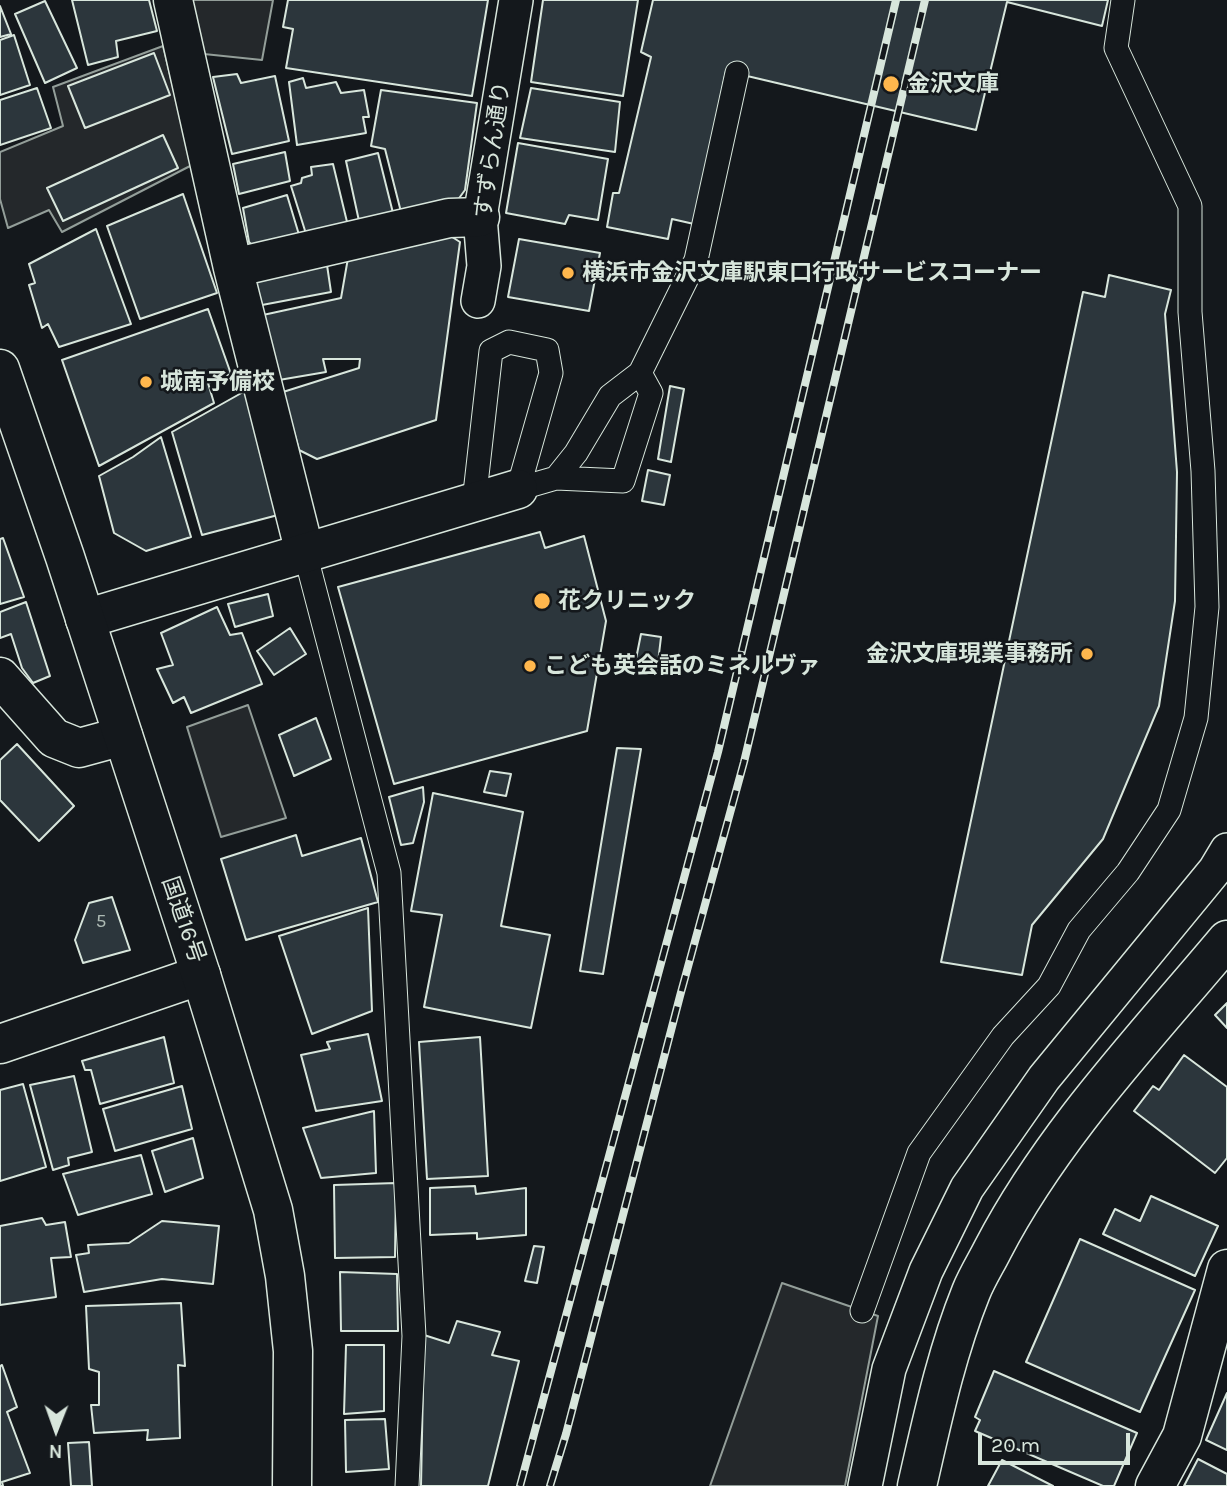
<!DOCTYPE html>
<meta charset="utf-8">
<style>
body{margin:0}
#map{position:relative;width:1227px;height:1486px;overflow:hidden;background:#14181c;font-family:Karla,sans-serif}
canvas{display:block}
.north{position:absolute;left:21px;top:1395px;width:70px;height:70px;-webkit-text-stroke:5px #14181c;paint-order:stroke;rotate:181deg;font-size:19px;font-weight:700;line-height:28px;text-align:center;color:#d8e6dc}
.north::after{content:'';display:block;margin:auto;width:24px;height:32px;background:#d8e6dc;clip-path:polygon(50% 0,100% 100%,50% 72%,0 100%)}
.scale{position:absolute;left:978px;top:1433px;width:152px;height:32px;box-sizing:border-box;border:4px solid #d8e6dc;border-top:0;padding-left:9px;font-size:21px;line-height:24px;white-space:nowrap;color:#d8e6dc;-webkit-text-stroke:5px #14181c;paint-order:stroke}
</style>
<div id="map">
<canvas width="1227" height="1486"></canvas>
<div class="north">N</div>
<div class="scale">20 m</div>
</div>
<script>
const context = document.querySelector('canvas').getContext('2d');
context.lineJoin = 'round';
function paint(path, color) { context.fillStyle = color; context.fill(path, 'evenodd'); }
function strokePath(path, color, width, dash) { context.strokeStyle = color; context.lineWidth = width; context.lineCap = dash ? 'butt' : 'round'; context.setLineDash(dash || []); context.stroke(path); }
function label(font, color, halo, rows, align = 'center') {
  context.font = font + ' Karla,"Noto Sans JP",sans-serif'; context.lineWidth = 5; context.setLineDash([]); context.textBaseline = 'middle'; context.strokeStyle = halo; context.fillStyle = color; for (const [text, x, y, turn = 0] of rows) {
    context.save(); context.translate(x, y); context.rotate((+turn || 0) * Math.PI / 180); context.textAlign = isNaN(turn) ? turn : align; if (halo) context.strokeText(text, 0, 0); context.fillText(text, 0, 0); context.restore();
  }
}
const parking = new Path2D(`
 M189 0H273L262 60 204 54Z
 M163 46 192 165 62 232 49 210 8 228 0 199V152L63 126 53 87Z
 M248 705 286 818 221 837 187 727Z
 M782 1283 878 1316 845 1486H710Z`);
paint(parking, '#24282b');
strokePath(parking, '#939e99', 2);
const building = new Path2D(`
 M72 0H149L157 31 116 41 118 57 88 65Z
 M288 0H488L472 96 286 68 293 29 283 27Z
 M543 0H638L623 96 531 82Z
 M653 0H1108L1102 26 1007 2 976 130 726 71 694 224 672 219 668 239 607 227 613 193H619L651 57 641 52Z
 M45 1 77 68 45 83 15 14Z
 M0 6 11 34 0 37Z
 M14 35 30 85 0 95V40Z
 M154 53 170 95 85 128 68 86Z
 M237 74 241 83 275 76 289 141 232 154 213 77Z
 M303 78 306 88 336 82 341 93 364 90 369 117H363L366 133 297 145 289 82Z
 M37 88 51 128 0 145V100Z
 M531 88 620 102 615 152 520 138Z
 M381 90 477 103 465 190 457 201 401 212 385 149 371 146Z
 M163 135 178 168 63 221 47 188Z
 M518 143 608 159 598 220 569 215 565 224 506 213Z
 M285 152 290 181 239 194 233 164Z
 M378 153 393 213 359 221 346 161Z
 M333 164 348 226 307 237 291 186 301 183 302 178 312 175 311 167Z
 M183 194 217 293 140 319 107 226Z
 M287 195 300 238 258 251 249 242 243 208Z
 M96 229 131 324 59 347 48 324 42 328 29 285 35 283 29 264Z
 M449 235 460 242 436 420 317 459 299 450 283 392 359 368 360 359H323L326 372 279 380 263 315 341 298 348 258Z
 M519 239 600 253 589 311 508 297Z
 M327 265 331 292 262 305 255 280Z
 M1109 275 1171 290 1165 314 1177 472 1175 601 1159 706 1103 839 1032 925 1022 975 941 962 1083 292 1105 297Z
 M208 309 231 374 208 383 214 403 99 466 62 360Z
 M670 386 684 389 671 462 658 459Z
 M245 391 278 515 202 535 172 432Z
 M161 437 191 537 146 551 114 533 99 476 133 457Z
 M648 470 670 475 664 505 642 501Z
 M540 532 545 548 584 536 606 621 587 731 394 784 338 587Z
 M3 538 24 597 0 604V539Z
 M268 594 273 616 235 627 228 604Z
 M26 602 50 676 33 683 22 668 11 634 0 638V612Z
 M217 607 230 635 242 633 262 684 191 713 184 697 173 703 157 669 173 665 161 633Z
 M290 628 306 654 274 675 257 651Z
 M641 634 661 637 657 671 634 669Z
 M316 718 331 759 294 776 279 735Z
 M17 744 74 806 39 841 0 800V760Z
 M617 748 641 749 603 974 580 971Z
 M490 771 511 774 506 796 484 792Z
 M423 787 424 802 413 843 401 845 389 797Z
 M433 793 523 812 501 926 550 935 531 1028 424 1007 442 915 411 911Z
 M296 835 302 856 361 838 378 902 246 940 221 859Z
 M112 897 130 950 83 963 75 940 89 903Z
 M368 908 372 1011 312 1034 279 936Z
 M1227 1003V1028L1215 1015Z
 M368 1034 382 1101 316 1111 301 1055 330 1049 327 1042Z
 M164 1037 174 1083 100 1104 91 1070H85L82 1061Z
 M480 1037 488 1176 427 1179 419 1042Z
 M1184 1055 1227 1087V1158L1215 1173 1134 1111 1153 1086 1159 1090Z
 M74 1076 92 1152 68 1158 69 1165 53 1170 30 1085Z
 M23 1084 46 1167 0 1181V1090Z
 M182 1086 192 1129 115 1151 103 1109Z
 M374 1111 376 1173 321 1178 303 1128Z
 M193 1138 203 1178 165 1192 152 1151Z
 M141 1155 152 1194 78 1215 63 1174Z
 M396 1183 395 1257 335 1258 334 1185Z
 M475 1186 476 1194 526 1188V1235L477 1239V1233L430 1235V1188Z
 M1151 1196 1218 1226 1195 1276 1103 1234 1115 1209 1140 1221Z
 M42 1218 46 1225 65 1222 71 1257 51 1258 56 1297 0 1305V1226Z
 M162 1221 219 1226 213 1284 162 1279 84 1292 76 1255 89 1253 88 1245 129 1243Z
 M1080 1239 1195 1290 1140 1412 1026 1362Z
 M534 1246 544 1247 537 1283 525 1281Z
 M340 1272 397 1274 398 1331H341Z
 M181 1303 185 1366 178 1365 180 1438 147 1440 148 1430 94 1433 91 1405H99V1372L89 1369 86 1306Z
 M457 1321 500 1332 492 1355 519 1361 488 1486H421L424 1335 449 1343Z
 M346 1345H384V1411L344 1414Z
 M2 1365 17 1407 7 1412 30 1473 2 1482 3 1486H0V1366Z
 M994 1371 1137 1433 1114 1486H1103L975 1431 980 1420 975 1417Z
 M1227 1393V1450L1206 1440Z
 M385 1419 389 1469 346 1472 345 1420Z
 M89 1442 92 1486H71L68 1443Z
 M1198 1459 1227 1474V1486H1184Z
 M1002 1460 1053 1486H988Z`);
paint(building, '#2c363c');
strokePath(building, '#d8e6dc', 2);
const service = new Path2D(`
 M640 373 696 260 737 73
 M518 489 556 478 623 481 651 393 640 373 610 396 576 453 556 478
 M474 502 491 351 509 342 547 350 551 373 518 489
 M305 553 389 873 414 1336 407 1486
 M862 1311 919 1153 1003 1036 1049 986 1079 930 1128 872 1169 810 1196 718 1207 607 1203 471 1190 312V206L1116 48 1123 0`);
const pedestrian = new Path2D(`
 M478 301 484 266 480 217 516 0
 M865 1486 889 1369 926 1271 967 1188 1044 1078 1215 870 1227 850`);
const minor = new Path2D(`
 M173 0 233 268 305 553
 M233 268 449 218 480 217
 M0 677 54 738 79 748 123 736
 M917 1486C932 1421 946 1354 971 1292 977 1277 986 1263 993 1249 1053 1134 1144 1039 1227 940
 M1155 1486 1182 1436 1227 1269`);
const tertiary = new Path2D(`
 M85 619 518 489
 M0 1044 201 975`);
const trunk = new Path2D(`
 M0 369 65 557 201 975 273 1210 285 1276 293 1351 292 1486`);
strokePath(service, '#d8e6dc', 25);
strokePath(pedestrian, '#d8e6dc', 36);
strokePath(minor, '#d8e6dc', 41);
strokePath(tertiary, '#d8e6dc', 41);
strokePath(trunk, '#d8e6dc', 41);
strokePath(service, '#14181c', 23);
strokePath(pedestrian, '#14181c', 33);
strokePath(minor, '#14181c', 38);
strokePath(tertiary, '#14181c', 38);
strokePath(trunk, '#14181c', 38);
const rail = new Path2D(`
 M520 1486 718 752 896 0
 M550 1486 566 1434 680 996 744 762 925 0`);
strokePath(rail, '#d8e6dc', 8);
strokePath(rail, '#14181c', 5, [16]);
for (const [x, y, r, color] of [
 [891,84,9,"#ffb74d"],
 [568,273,7,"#ffb74d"],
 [146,382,7,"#ffb74d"],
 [542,601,9,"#ffb74d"],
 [1087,654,7,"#ffb74d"],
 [530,666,7,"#ffb74d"]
]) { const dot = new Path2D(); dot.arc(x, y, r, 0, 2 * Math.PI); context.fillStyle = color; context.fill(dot); strokePath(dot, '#14181c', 2.5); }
label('19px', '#adbab4', null, [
 ["5",101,922]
]);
label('bold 23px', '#d8e6dc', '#14181c', [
 ["金沢文庫",907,84],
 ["横浜市金沢文庫駅東口行政サービスコーナー",582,273],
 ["城南予備校",160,382],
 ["花クリニック",558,601],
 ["金沢文庫現業事務所",1073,654,"right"],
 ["こども英会話のミネルヴァ",544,666]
], 'left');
label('23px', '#d8e6dc', '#14181c', [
 ["すずらん通り",493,150,-82],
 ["国道16号",183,920,71]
]);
</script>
